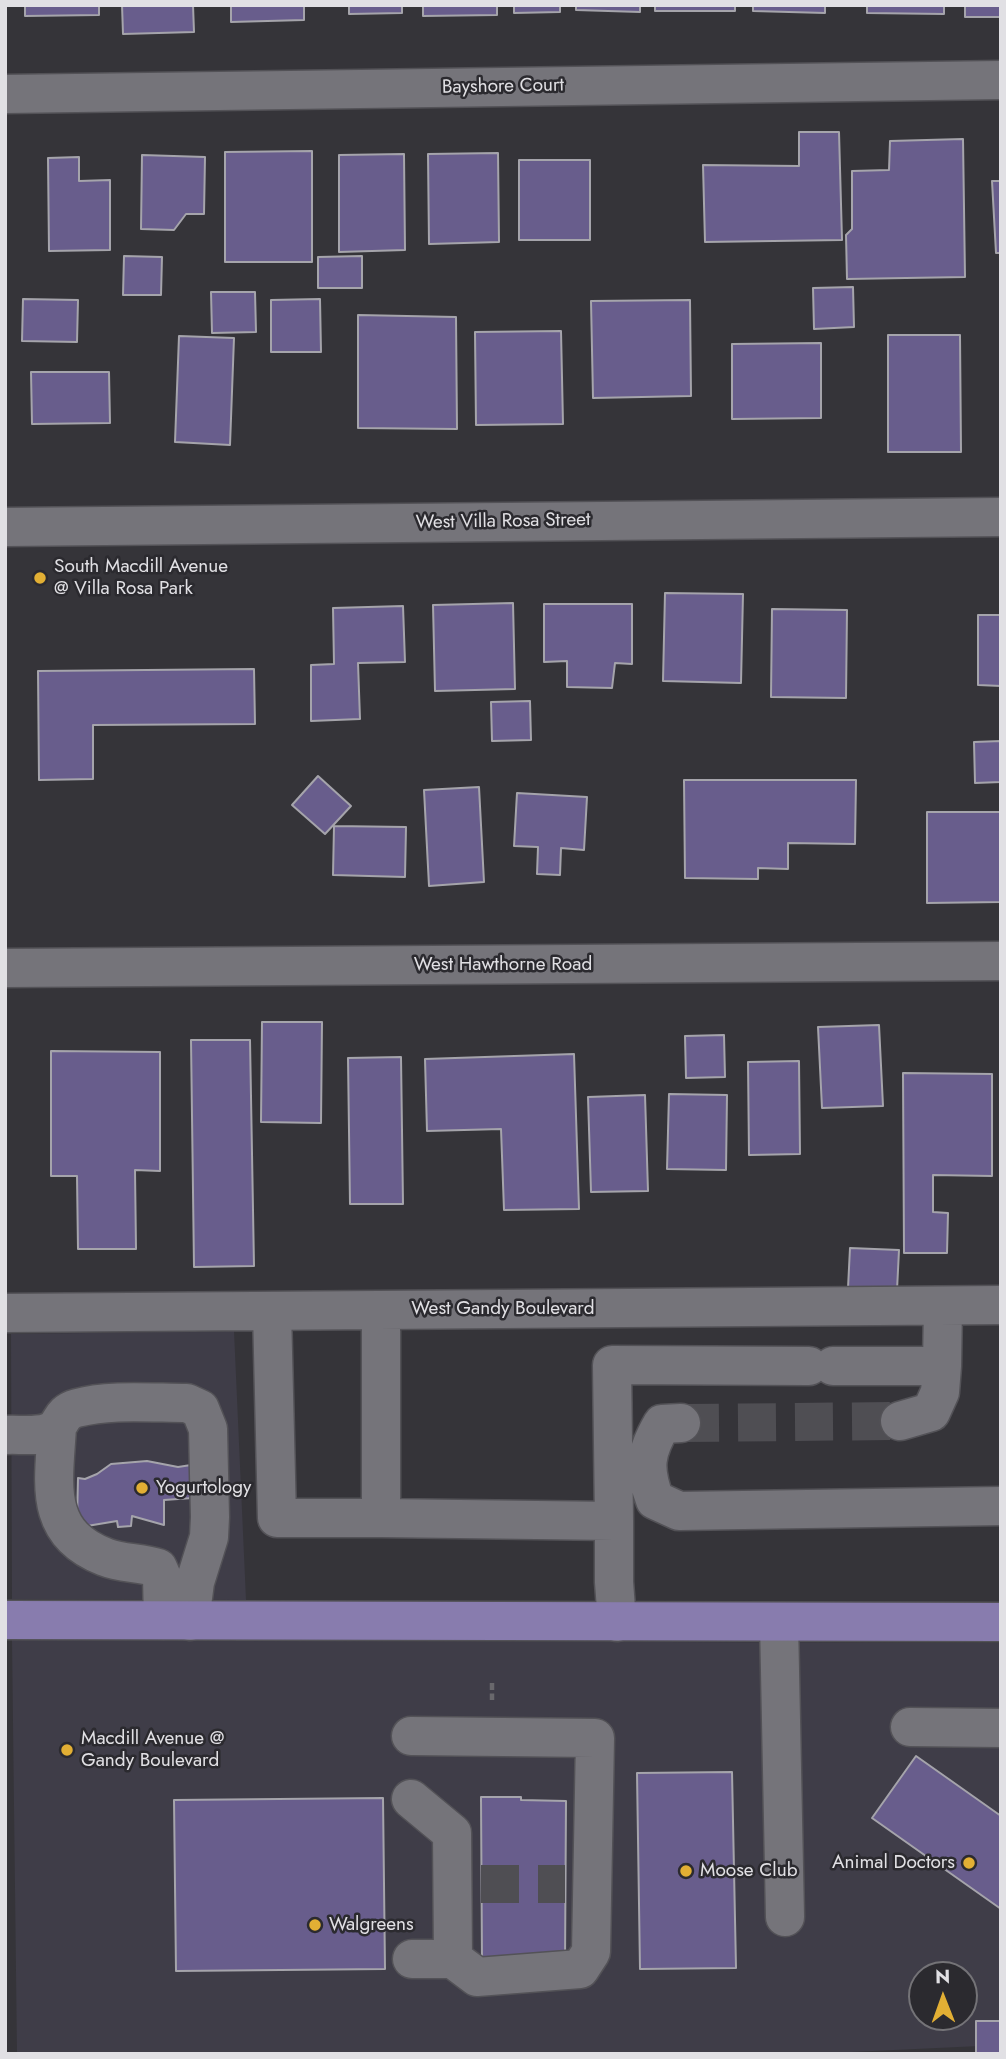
<!DOCTYPE html>
<style>
body{margin:0}
#map{position:relative;width:1006px;height:2059px;overflow:hidden;background:#353439;font-family:Jost,sans-serif}
canvas{display:block}
.frame{position:absolute;inset:0;border:7px solid #e1e0e4;pointer-events:none}
.north{position:absolute;left:908px;top:1961px;width:70px;height:70px;box-sizing:border-box;background:#2b2a2f;border:2px solid #747377;border-radius:50%;rotate:359deg;font-size:19px;font-weight:700;line-height:28px;text-align:center;color:#e1e0e4}
.north::after{content:'';display:block;margin:auto;width:24px;height:32px;background:#e2af34;clip-path:polygon(50% 0,100% 100%,50% 72%,0 100%)}
</style>
<div id="map">
<canvas width="1006" height="2059"></canvas>
<div class="frame"></div>
<div class="north">N</div>
</div>
<script>
const context = document.querySelector('canvas').getContext('2d');
context.lineJoin = 'round';
function paint(path, color) { context.fillStyle = color; context.fill(path, 'evenodd'); }
function strokePath(path, color, width, dash) { context.strokeStyle = color; context.lineWidth = width; context.lineCap = dash ? 'butt' : 'round'; context.setLineDash(dash || []); context.stroke(path); }
function label(font, color, halo, rows, align = 'center') {
  context.font = font + ' Jost,sans-serif'; context.lineWidth = 5; context.setLineDash([]); context.textBaseline = 'middle'; context.strokeStyle = halo; context.fillStyle = color; for (const [text, x, y, turn = 0] of rows) {
    context.save(); context.translate(x, y); context.rotate((+turn || 0) * Math.PI / 180); context.textAlign = isNaN(turn) ? turn : align; if (halo) context.strokeText(text, 0, 0); context.fillText(text, 0, 0); context.restore();
  }
}
paint(new Path2D(`
 M234 1331 246 1600 12 1599 11 1334Z
 M12 1640 1001 1643V2045L809 2054H17ZM922 1975H964V2017H922Z`), '#3f3d48');
const building = new Path2D(`
 M25 5H99V15L25 16Z
 M122 5H193L194 32 123 34Z
 M231 5H304V20L231 22Z
 M349 5H402V13L349 14Z
 M423 5H497V15L423 16Z
 M514 5H560V12L514 13Z
 M576 5H640V12L576 10Z
 M655 5H735V11H655Z
 M753 5H825V13L753 11Z
 M867 5H944V14L867 13Z
 M965 5H1001V17H965Z
 M799 132H839L842 240 705 242 703 165 799 166Z
 M963 139 965 277 847 279 846 235 852 229V171L889 170 890 141Z
 M312 151V262H225V152Z
 M498 153 499 242 429 244 428 154Z
 M404 154 405 250 339 252V155Z
 M142 155 205 157 204 214H186L174 230 141 229Z
 M79 157V181L110 180V250L49 251 48 158Z
 M519 160H590V240H519Z
 M992 181H1001V253H996Z
 M124 256 162 257 161 295H123Z
 M362 256V288H318V257Z
 M853 287 854 327 814 329 813 288Z
 M211 292H255L256 332 212 333Z
 M23 299 78 300 77 342 22 341Z
 M320 299 321 352H271V300Z
 M690 300 691 396 593 398 591 301Z
 M358 315 456 317 457 429 358 428Z
 M561 331 563 424 476 425 475 332Z
 M888 335H960L961 452H888Z
 M179 336 234 338 230 445 175 442Z
 M821 343V418L732 419V344Z
 M31 372H109L110 423 32 424Z
 M665 593 743 594 741 683 663 681Z
 M513 603 515 689 435 691 433 605Z
 M544 604H632V664L615 663 612 688 567 687V661L544 662Z
 M403 606 405 662 358 663 360 719 311 721V665L334 664 333 608Z
 M772 609 847 610 846 698 771 697Z
 M978 615H1001V686L978 685Z
 M254 669 255 724 93 725V779L39 780 38 671Z
 M530 701 531 740 492 741 491 702Z
 M1001 741V782L975 783 974 742Z
 M318 776 351 806 325 834 292 805Z
 M684 780H856L855 844 788 843V869L758 868V879L685 878Z
 M479 787 484 882 429 886 424 790Z
 M517 793 587 797 584 850 561 848 560 875 537 874 538 847 514 846Z
 M927 812H1001V902L927 903Z
 M334 826 406 827 405 877 333 875Z
 M262 1022H322L321 1123 261 1122Z
 M879 1025 883 1106 822 1108 818 1027Z
 M724 1035 725 1077 686 1078 685 1036Z
 M191 1040H250L254 1266 194 1267Z
 M51 1051 160 1052V1171L135 1170 136 1249H78L77 1176H51Z
 M574 1054 579 1209 504 1210 501 1129 427 1131 425 1059Z
 M401 1057 403 1204H350L348 1058Z
 M799 1061 800 1154 749 1155 748 1062Z
 M903 1073 992 1074V1176L933 1175V1212L948 1213 947 1253H904Z
 M669 1094 727 1095 726 1170 667 1169Z
 M645 1095 648 1191 591 1192 588 1097Z
 M850 1248 899 1250 897 1290 848 1288Z
 M147 1461 178 1467 204 1463 207 1497 164 1500V1525L132 1516 131 1526 118 1527 117 1521 87 1526 77 1520 78 1478 85 1479 97 1474 111 1464Z
 M916 1756 1001 1816V1909L872 1818Z
 M732 1772 736 1968 640 1969 637 1773Z
 M481 1797H521V1800L566 1801 565 1964 482 1963Z
 M383 1798 385 1969 176 1971 174 1800Z
 M976 2021H1001V2054H976Z`);
paint(building, '#685d8c');
strokePath(building, '#a5a4ab', 2);
strokePath(new Path2D(`
 M681 1423 900 1421
 M481 1884H565`), '#4f4e53', 38, [38, 19]);
const minor = new Path2D(`
 M5 94 1001 80
 M5 527 1001 517
 M5 968 1001 961
 M272 1311 277 1518H381V1310
 M5 1313 1001 1305
 M833 1366H942L943 1306
 M900 1421 931 1412 940 1392 942 1366
 M681 1423 662 1424C645 1453 643 1468 655 1500L679 1511 1001 1506
 M57 1427C54 1482 42 1533 105 1557 122 1564 141 1562 158 1568L162 1577 163 1620
 M5 1435C18 1434 37 1437 49 1432 63 1427 58 1413 77 1408 109 1399 153 1403 187 1403L200 1409 208 1429 210 1517 209 1537 195 1582 190 1621
 M381 1518 614 1521V1582L617 1622
 M614 1521 612 1365 809 1366
 M779 1622 785 1917
 M910 1727 1001 1728
 M411 1736 595 1738 591 1952 580 1969 477 1977 453 1959
 M411 1799 452 1833 453 1959H412`);
const major = new Path2D(`
 M5 1620 1001 1622`);
strokePath(minor, '#535257', 41);
strokePath(major, '#535257', 41);
strokePath(new Path2D(`
 M492 1683V1700`), '#69686c', 4.5, [7, 3.5]);
strokePath(minor, '#75747a', 38);
strokePath(major, '#887cae', 38);
for (const [x, y, r, color] of [
 [40,578,7,"#e2af34"],
 [142,1488,7,"#e2af34"],
 [67,1750,7,"#e2af34"],
 [969,1863,7,"#e2af34"],
 [686,1871,7,"#e2af34"],
 [315,1925,7,"#e2af34"]
]) { const dot = new Path2D(); dot.arc(x, y, r, 0, 2 * Math.PI); context.fillStyle = color; context.fill(dot); strokePath(dot, '#2b2a2f', 2.5); }
label('19px', '#e1e0e4', '#2b2a2f', [
 ["Bayshore Court",503,87,-1],
 ["West Villa Rosa Street",503,522,-1],
 ["West Hawthorne Road",503,965],
 ["West Gandy Boulevard",503,1309]
]);
label('19px', '#e1e0e4', '#2b2a2f', [
 ["South Macdill Avenue",54,567],
 ["@ Villa Rosa Park",54,589],
 ["Yogurtology",156,1488],
 ["Macdill Avenue @",81,1739],
 ["Gandy Boulevard",81,1761],
 ["Animal Doctors",955,1863,"right"],
 ["Moose Club",700,1871],
 ["Walgreens",329,1925]
], 'left');
</script>
